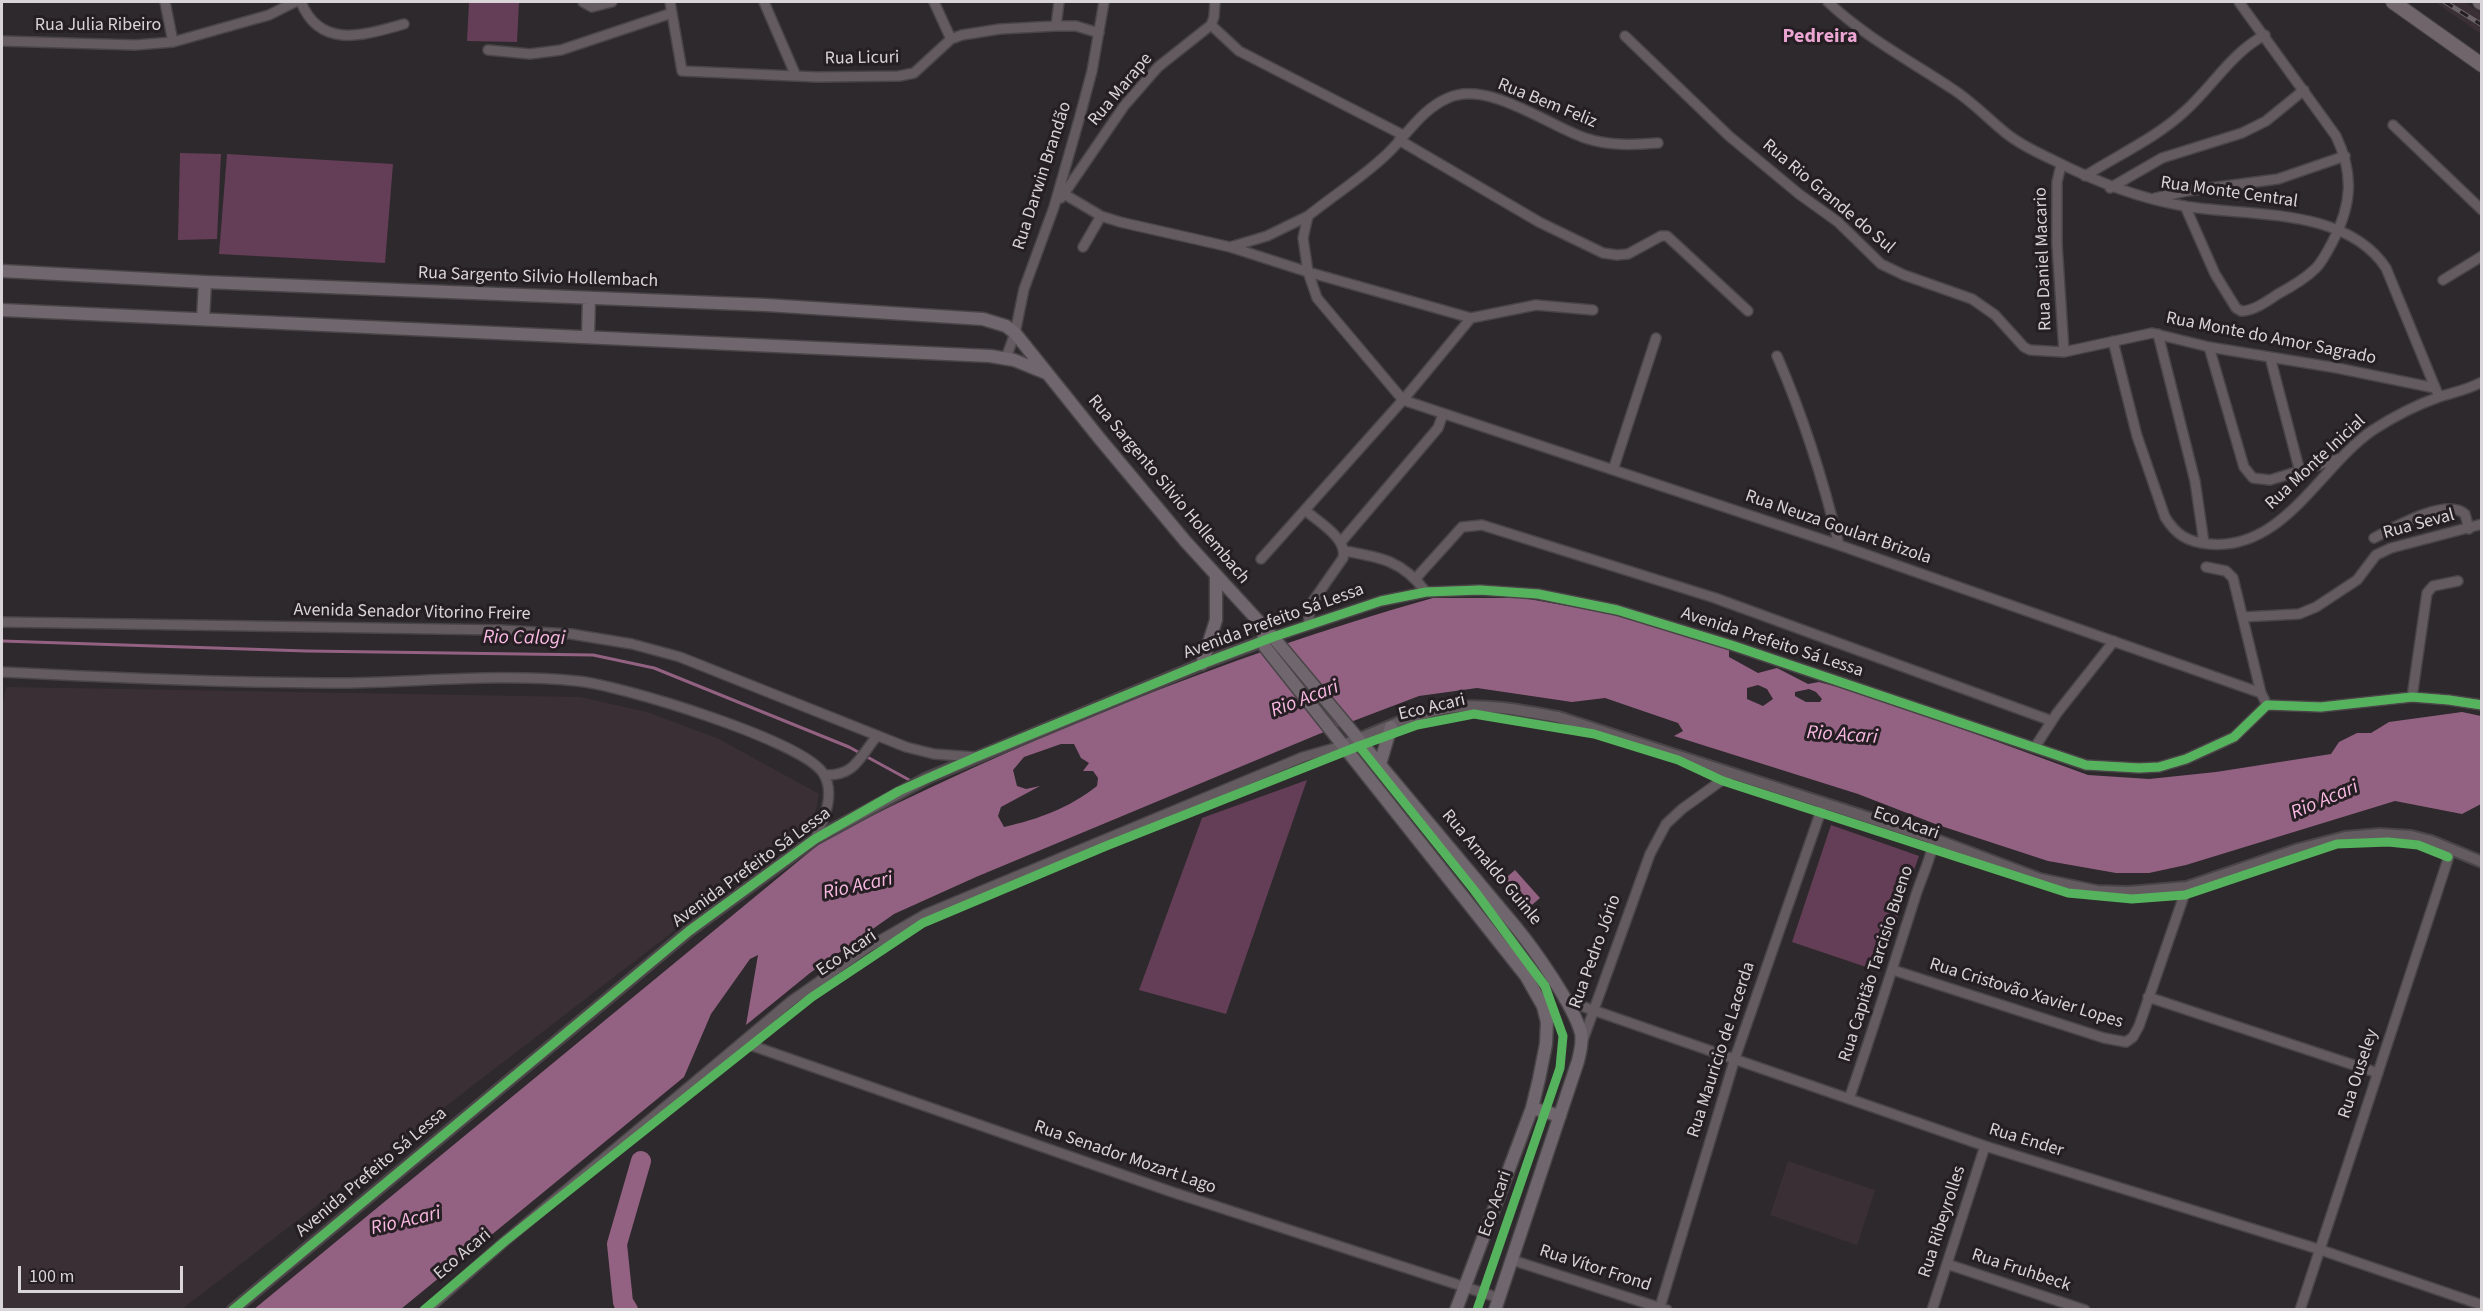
<!DOCTYPE html>
<meta charset="utf-8">
<style>
body{margin:0}
#map{position:relative;width:2483px;height:1311px;overflow:hidden;background:#2e292c;font-family:"Source Sans 3",sans-serif}
canvas{display:block}
.frame{position:absolute;inset:0;border:3px solid #d9d4d7;pointer-events:none}
.scale{position:absolute;left:18px;top:1266px;width:165px;height:27px;box-sizing:border-box;border:3px solid #d9d4d7;border-top:0;padding-left:8px;font-size:18px;line-height:21px;white-space:nowrap;color:#d9d4d7;-webkit-text-stroke:4px #251e22;paint-order:stroke}
</style>
<div id="map">
<canvas width="2483" height="1311"></canvas>
<div class="frame"></div>
<div class="scale">100 m</div>
</div>
<script>
const context = document.querySelector('canvas').getContext('2d');
context.lineJoin = 'round';
function paint(path, color) { context.fillStyle = color; context.fill(path, 'evenodd'); }
function strokePath(path, color, width, dash) { context.strokeStyle = color; context.lineWidth = width; context.lineCap = dash ? 'butt' : 'round'; context.setLineDash(dash || []); context.stroke(path); }
function label(font, color, halo, rows, align = 'center') {
  context.font = font + ' "Source Sans 3",sans-serif'; context.lineWidth = 6; context.setLineDash([]); context.textBaseline = 'middle'; context.strokeStyle = halo; context.fillStyle = color; for (const [text, x, y, turn = 0] of rows) {
    context.save(); context.translate(x, y); context.rotate((+turn || 0) * Math.PI / 180); context.textAlign = isNaN(turn) ? turn : align; if (halo) context.strokeText(text, 0, 0); context.fillText(text, 0, 0); context.restore();
  }
}
paint(new Path2D(`
 M2435 2H2464L2481 13V34Z
 M6 687 580 697 647 712 719 739 819 794 815 814 802 829 705 907 182 1309H2V708Z
 M1788 1161 1875 1190 1857 1245 1770 1215Z`), '#3b2f36');
paint(new Path2D(`
 M469 2H519L517 42 467 41Z
 M180 153 221 154 217 239 178 240Z
 M227 154 393 164 385 263 219 254Z
 M1307 780 1226 1014 1139 990 1202 818Z
 M1831 825 1919 856 1878 971 1792 942Z`), '#643e57');
paint(new Path2D(`
 M1433 598H1523L1641 619 1729 648V657L1758 673 1777 668 1808 684 1819 682 1872 696 2088 775 2149 779 2216 772 2331 754 2339 742 2357 733H2371L2389 722 2462 712 2481 716V804L2462 814 2395 801 2186 865 2149 873H2116L2048 861 1938 825 1858 794 1674 736 1683 731 1678 723 1605 698 1572 702 1477 688 1419 696 1319 734 976 877 894 914 810 973 746 1025 758 955 750 959 711 1014 684 1077 401 1309 253 1310 824 840C1017 741 1224 657 1433 598ZM1758 685 1767 689 1773 699 1763 706 1747 699V688ZM1809 689 1816 692 1822 699 1820 702H1806L1795 696V692ZM1061 744H1074L1081 758 1089 763 1083 771H1093L1098 778 1097 786C1069 808 1039 819 1004 827L998 816 1001 807 1040 786 1026 789 1017 786 1013 770 1024 757Z
 M1515 870 1540 898 1526 910 1501 882Z`), '#936282');
strokePath(new Path2D(`
 M2 641 306 651 593 655 654 668 849 747 913 782`), '#936282', 3);
strokePath(new Path2D(`
 M628 1310 623 1302 617 1244 641 1161`), '#936282', 20);
const minor = new Path2D(`
 M165 2 173 42
 M301 2C320 50 365 35 404 24
 M583 2 592 7 612 2
 M670 2 682 71 817 77 899 76 914 73 951 39 962 35 1000 29 1056 26H1076L1099 33
 M764 2 796 76
 M934 2 951 39
 M1828 2C1865 37 1909 60 1951 88 1972 101 1988 119 2007 134 2021 145 2036 152 2051 159 2094 181 2136 198 2184 206 2247 217 2345 206 2386 268L2439 397
 M1211 25 1239 51 1403 135
 M1056 26 1059 2
 M1625 36 1729 136 1799 194 1838 222 1881 264 1904 275 1972 299 1995 315 2024 347 2030 350 2064 352 2152 333 2209 347 2337 368 2435 388
 M2 41 135 45 173 42 269 15 295 2
 M488 50 530 54 561 50 672 13
 M2393 125 2482 210
 M1399 140 1539 222 1603 253 1617 255 1628 254 1661 236H1667L1748 311
 M2061 165 2057 182V244L2064 352
 M2085 176C2118 155 2156 138 2185 111 2212 87 2232 52 2265 35
 M2110 188 2162 158 2242 133 2266 121 2304 90
 M1064 194 1101 216 1120 222 1230 247 1308 272 1471 318 1536 305 1593 310
 M1061 198 1124 106 1158 67 1211 25 1214 17 1215 2
 M2155 198 2187 191 2278 179 2345 156
 M2185 206 2215 274 2236 308 2241 311C2254 311 2267 301 2278 294 2291 287 2305 279 2316 268 2323 261 2328 250 2333 241 2352 204 2354 174 2336 136L2239 2
 M1308 216C1334 195 1363 177 1387 154 1407 135 1422 109 1448 98 1488 80 1547 125 1585 138 1609 146 1633 145 1658 143
 M1083 247 1101 216
 M1230 247 1267 236 1308 216 1303 238 1308 272 1317 298 1403 400 1839 545 2261 693
 M2443 280 2482 256
 M2158 334 2195 481 2204 543
 M2113 341 2137 436 2165 517C2176 535 2188 542 2209 544 2284 551 2320 466 2373 430 2393 417 2416 405 2439 397 2454 392 2467 390 2482 382
 M2209 347 2244 467 2253 478 2270 480 2341 458
 M1777 356C1804 418 1823 479 1839 545
 M2270 357 2300 472
 M1006 358 1015 333 1024 289 1054 207 1080 116 1092 71 1104 2
 M1613 470 1656 338
 M1305 510C1318 522 1348 538 1343 558L1311 604 1308 625
 M2374 538C2393 528 2446 497 2465 514L2469 529
 M1341 542 1438 428 1443 414
 M1344 551C1381 557 1403 561 1426 592
 M1261 559 1403 400 1471 318
 M2206 567 2226 571 2233 578 2261 693 2267 705
 M1416 578 1462 527 1482 525 1715 598 2052 721
 M2243 617 2299 614 2316 607 2357 580 2376 555 2391 548 2482 524
 M2 622 501 630 571 634 632 644 680 657 906 747 934 754 976 757
 M1273 637 1381 601 1426 592 1480 590 1538 594 1617 610 1731 645 2086 765 2139 768 2159 767 2186 759 2234 737 2267 705 2321 707 2412 697 2449 700 2482 705
 M2 672C116 678 230 683 344 683 421 682 500 673 577 681 620 685 801 740 823 773 836 793 824 820 815 839
 M2412 697 2427 593 2433 586 2458 581
 M2035 747 2057 713 2114 641
 M825 775C855 776 859 758 877 736
 M1893 970 2104 1038 2126 1042 2133 1037 2139 1026 2187 887
 M2148 997 2378 1073
 M1564 1000 1985 1146 2318 1249 2482 1305
 M1583 1040 1650 854 1666 824 1682 809 1732 773
 M744 1041 753 1046 1172 1192 1499 1298
 M1849 1099C1872 1033 1893 967 1914 901 1920 880 1931 860 1934 839
 M1512 1260 1667 1310
 M1947 1264 2085 1310
 M1660 1307 1735 1058 1823 805
 M427 1310 504 1242 790 1002 867 948 926 914 1303 757 1342 746
 M1932 1310 1985 1146
 M2300 1310 2451 850`);
const tertiary = new Path2D(`
 M1342 746C1376 732 1419 711 1456 707 1490 704 1524 711 1558 717L1934 839 2040 879 2097 891 2129 892 2187 887 2299 849 2345 837 2380 834 2411 836 2431 841 2482 862
 M233 1310 689 931 815 839 927 778 1202 664 1271 638`);
const secondary = new Path2D(`
 M2 271 205 282 766 305 983 319 1006 326 1015 333 1100 439 1186 542 1273 637 1515 926C1534 949 1574 1006 1581 1033 1583 1043 1580 1052 1578 1061L1495 1310
 M2 310 990 356 1014 360 1046 373
 M203 319 205 282
 M588 337 589 298
 M1262 626 1265 647 1526 976 1543 1006 1547 1022 1546 1044 1539 1079 1532 1108 1456 1310
 M1202 664 1216 620V576
 M1380 764 1391 727
 M1532 1108 1560 1116`);
const primary = new Path2D(`
 M2393 2 2482 65
 M2480 2 2482 3`);
strokePath(minor, '#494547', 12);
strokePath(tertiary, '#494547', 14);
strokePath(secondary, '#494547', 15);
strokePath(primary, '#494547', 16);
strokePath(minor, '#645b61', 9);
strokePath(tertiary, '#645b61', 10);
strokePath(secondary, '#70666d', 12);
strokePath(primary, '#6f656b', 14);
const rail = new Path2D(`
 M2445 2 2482 25`);
strokePath(rail, '#6a6468', 5);
strokePath(rail, '#251e22', 3, [9]);
strokePath(new Path2D(`
 M1359 746 1417 725 1474 714 1594 734 1678 760 1723 781 2068 893 2132 899 2185 895 2337 844 2388 842 2418 845 2448 857
 M233 1310 689 931 815 839 899 791 976 757 1202 664 1273 637 1381 601 1426 592 1480 590 1538 594 1617 610 1731 645 2086 765 2139 768 2159 767 2186 759 2234 737 2267 705 2321 707 2412 697 2449 700 2482 705
 M424 1310 504 1242 812 997 923 923 1106 846 1359 746 1474 890 1545 986 1563 1036 1560 1068 1477 1310`), '#56b35d', 9);
label('18px', '#d9d4d7', '#251e22', [
 ["Rua Julia Ribeiro",98,26],
 ["Rua Licuri",862,59,-1],
 ["Rua Marape",1121,90,-50],
 ["Rua Bem Feliz",1547,104,22],
 ["Rua Darwin Brandão",1043,176,-72],
 ["Rua Monte Central",2229,193,8],
 ["Rua Rio Grande do Sul",1828,197,40],
 ["Rua Daniel Macario",2044,259,-92],
 ["Rua Sargento Silvio Hollembach",538,278,2],
 ["Rua Monte do Amor Sagrado",2271,339,11],
 ["Rua Monte Inicial",2316,463,-43],
 ["Rua Sargento Silvio Hollembach",1168,490,50],
 ["Rua Seval",2419,525,-15],
 ["Rua Neuza Goulart Brizola",1838,528,19],
 ["Avenida Senador Vitorino Freire",412,613,1],
 ["Avenida Prefeito Sá Lessa",1274,622,-20],
 ["Avenida Prefeito Sá Lessa",1772,643,18],
 ["Eco Acari",1432,708,-13],
 ["Eco Acari",1906,824,19],
 ["Avenida Prefeito Sá Lessa",752,868,-36],
 ["Rua Arnaldo Guinle",1491,868,50],
 ["Rua Pedro Jório",1596,952,-70],
 ["Eco Acari",847,954,-34],
 ["Rua Capitão Tarcisio Bueno",1877,964,-72],
 ["Rua Cristovão Xavier Lopes",2026,994,17],
 ["Rua Mauricio de Lacerda",1722,1050,-72],
 ["Rua Ouseley",2359,1074,-72],
 ["Rua Ender",2026,1141,17],
 ["Rua Senador Mozart Lago",1125,1158,19],
 ["Avenida Prefeito Sá Lessa",372,1173,-40],
 ["Eco Acari",1496,1204,-71],
 ["Rua Ribeyrolles",1943,1222,-72],
 ["Eco Acari",463,1255,-40],
 ["Rua Vítor Frond",1595,1269,18],
 ["Rua Fruhbeck",2021,1271,18]
]);
label('bold 20px', '#eca6d3', '#251e22', [
 ["Pedreira",1820,38]
]);
label('italic 20px', '#f9b9e2', '#251e22', [
 ["Rio Calogi",524,639,1],
 ["Rio Acari",1305,700,-21],
 ["Rio Acari",1842,736,4],
 ["Rio Acari",2325,801,-23],
 ["Rio Acari",858,887,-12],
 ["Rio Acari",406,1222,-13]
]);
</script>
